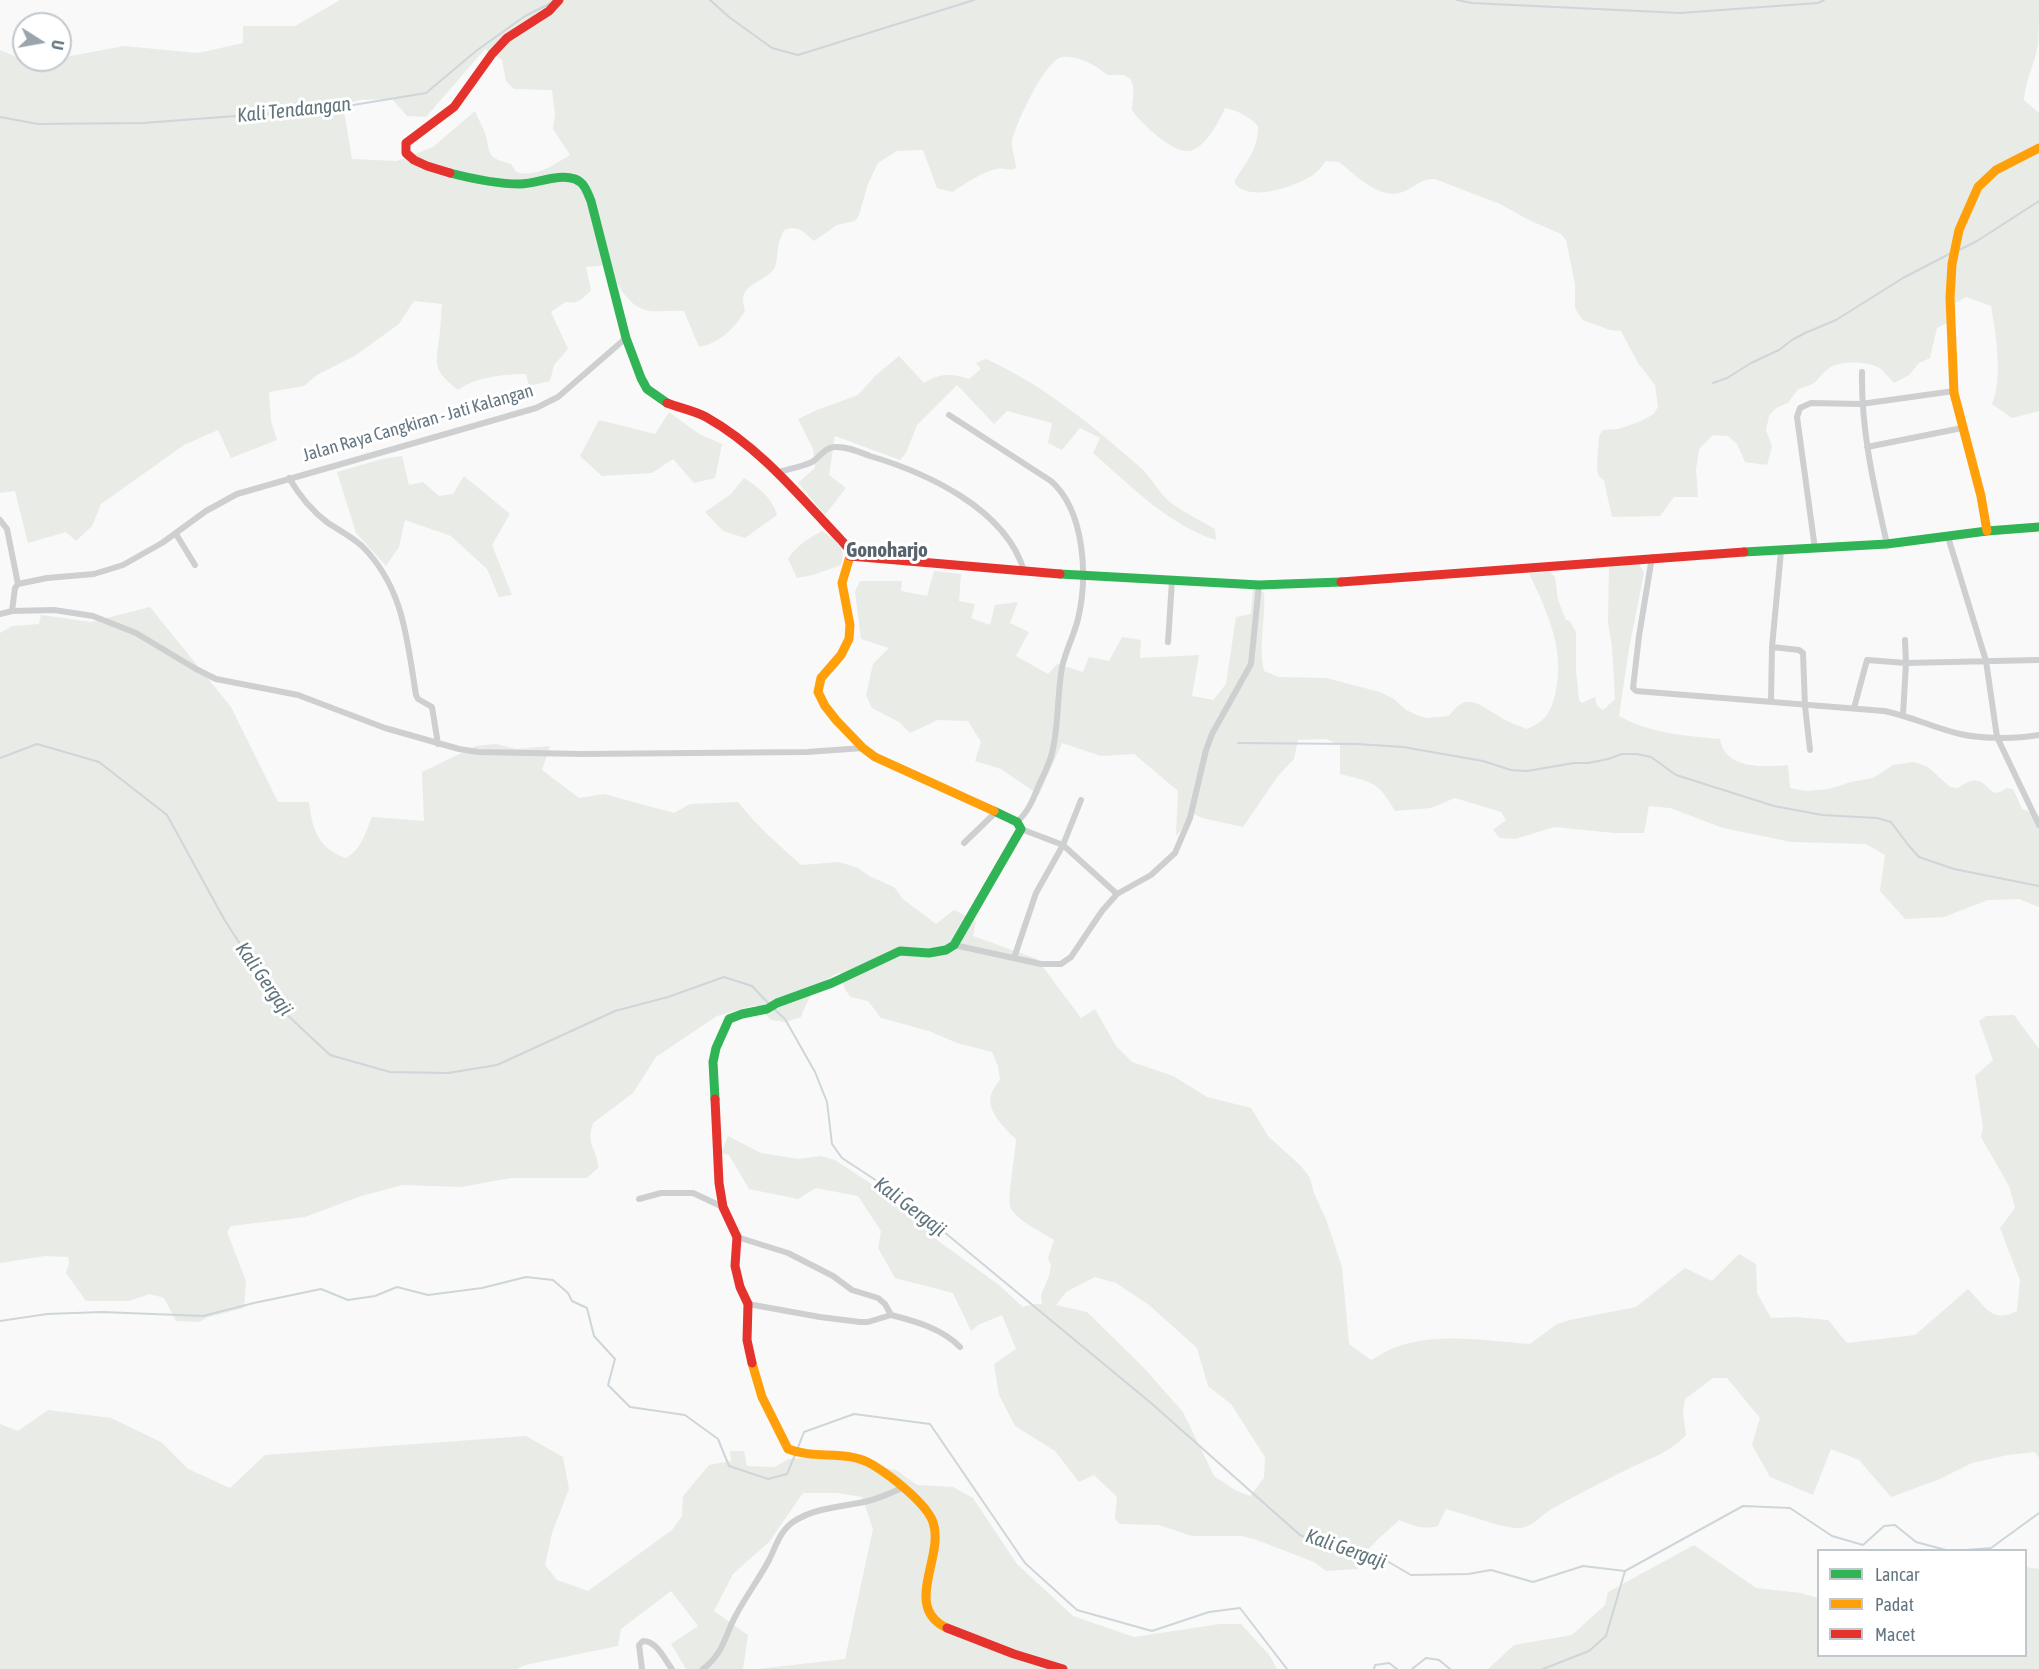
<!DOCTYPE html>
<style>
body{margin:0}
#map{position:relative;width:2039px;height:1669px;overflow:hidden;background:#f9f9f9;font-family:"Asap Condensed",sans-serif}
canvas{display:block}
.legend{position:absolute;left:1817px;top:1549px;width:210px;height:108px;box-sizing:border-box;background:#fff;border:2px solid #c1c8cd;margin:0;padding:8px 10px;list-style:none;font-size:18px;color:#657683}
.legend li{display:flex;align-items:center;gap:12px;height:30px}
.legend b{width:30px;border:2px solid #c1c8cd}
.north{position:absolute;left:12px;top:12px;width:60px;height:60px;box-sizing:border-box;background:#fff;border:2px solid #c1c8cd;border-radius:50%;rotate:101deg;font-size:16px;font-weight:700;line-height:24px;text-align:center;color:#657683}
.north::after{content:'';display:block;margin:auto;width:21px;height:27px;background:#99a4ac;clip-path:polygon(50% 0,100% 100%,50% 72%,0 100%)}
</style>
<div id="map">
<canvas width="2039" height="1669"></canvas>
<ul class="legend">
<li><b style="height:8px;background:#30b455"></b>Lancar</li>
<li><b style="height:8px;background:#ff9f0a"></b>Padat</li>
<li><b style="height:8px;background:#e5322d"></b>Macet</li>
</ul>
<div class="north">U</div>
</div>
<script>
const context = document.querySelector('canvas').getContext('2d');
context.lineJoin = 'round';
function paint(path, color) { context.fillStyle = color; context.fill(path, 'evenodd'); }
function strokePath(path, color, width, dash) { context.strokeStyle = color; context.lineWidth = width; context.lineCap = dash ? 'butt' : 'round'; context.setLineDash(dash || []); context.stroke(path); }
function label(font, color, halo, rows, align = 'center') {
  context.font = font + ' "Asap Condensed",sans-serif'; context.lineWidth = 6; context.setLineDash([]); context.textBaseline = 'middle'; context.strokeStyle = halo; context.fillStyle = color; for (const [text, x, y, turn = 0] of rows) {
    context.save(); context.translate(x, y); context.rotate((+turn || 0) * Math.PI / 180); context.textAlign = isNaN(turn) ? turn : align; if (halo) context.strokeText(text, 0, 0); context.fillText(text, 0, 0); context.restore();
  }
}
paint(new Path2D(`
 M340 0H2039C2039 14 2039 30 2038 44 2035 64 2025 80 2024 100L2039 113V411L2012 418 1992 404C2003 379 1996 333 1991 306L1966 297 1954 304 1955 319 1937 328 1930 358 1919 363 1909 375 1894 383C1890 379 1885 373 1881 369 1871 361 1840 360 1829 368 1814 380 1821 383 1798 389L1788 403 1776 408 1769 416 1766 430 1772 446 1767 465 1745 462 1737 444 1728 436 1713 435 1699 449 1696 470 1698 497H1674L1660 516 1612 517 1604 481 1598 475 1597 466 1599 436 1603 430 1619 429 1641 421 1654 414 1658 407 1655 385 1638 363 1621 331 1610 330 1583 320 1578 314 1575 307V284L1566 240 1561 234 1529 220 1500 204 1435 179C1422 178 1416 186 1405 191 1381 202 1357 176 1339 162L1326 161C1322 166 1319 171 1313 175 1296 186 1247 204 1234 182 1245 164 1259 148 1258 126 1250 117 1237 110 1225 108 1220 120 1204 150 1189 151 1172 153 1141 123 1132 110 1132 99 1139 77 1122 75 1118 74 1112 76 1108 75 1105 74 1100 69 1097 67 1089 62 1072 55 1062 57 1045 60 1015 125 1012 142 1011 147 1016 161 1016 168 1009 172 1004 167 997 169 981 172 965 184 952 192L937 188 923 150 897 151 878 163 868 184 859 215 855 221 837 225 814 241C804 232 797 224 784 230 781 236 779 242 778 248 777 254 777 262 775 267 766 284 735 282 745 310 737 327 718 344 699 347L684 311C673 310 660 312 650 311 628 308 616 283 609 265L586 267 591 290C582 300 578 304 565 302L551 312 568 349 554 365 550 381 529 386 526 374C505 374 475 377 458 390 431 369 436 363 440 332 441 323 441 313 442 304L414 301 399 324 356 355 317 375 304 386 269 392 271 421 277 440 231 458 218 430 184 445 101 504 92 526 76 541 66 532 28 543 15 491 0 493V50L31 63 60 60V58L124 46 198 53 243 43V26H295ZM485 49 502 60 506 81 514 89 552 90 555 114 553 129 570 155C553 165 537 178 516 172L511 164C485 157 491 154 485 133 482 126 478 118 475 111L433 147 397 161 352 159 343 105 360 100 392 99 407 116 426 117Z
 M899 356 924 383C939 373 952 373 969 379L981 369 976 363 986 359C1044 385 1094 427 1141 468 1152 478 1159 494 1171 503 1185 513 1201 521 1215 529L1216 540C1168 525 1130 485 1093 453L1100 438 1080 428 1062 450 1048 443 1052 423 1007 411 994 424 957 385 917 425 906 453 900 460 835 436 829 475 846 488 825 515 798 483 815 468 813 449 798 419 817 410 858 395 875 376Z
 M669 412 699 434 722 444 715 478 694 483 673 459 652 473 602 476 580 456 599 420 655 434Z
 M402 456 409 485 423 482 439 496 453 494 464 476 510 514 492 545 512 595 499 597 487 569 451 536 405 520 399 547 386 566 356 533 337 472 382 459Z
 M744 478C758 487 772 497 777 515L745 538 723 531 705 512 731 494Z
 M822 531C836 540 847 547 841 565L813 575 797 578 788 559C796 546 809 538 822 531Z
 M1618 562 1639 563 1644 573 1629 649 1619 716C1649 733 1686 736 1720 739 1725 770 1764 767 1788 765L1790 788 1806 791 1829 789 1851 782 1873 778 1893 765 1914 762 1928 767 1950 787 1958 788C1989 764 1986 806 2006 788L2013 789 2022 809 2039 816V907L2019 899 1988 900 1944 917 1905 919 1880 891 1885 855 1866 844 1791 842 1723 828 1670 808 1649 806 1644 833H1615L1554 827 1515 839 1500 838 1493 830 1506 820 1501 812 1455 798 1431 808 1395 811C1378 781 1372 782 1340 774V745L1326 739 1298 740 1294 759 1278 776 1243 827 1202 818 1194 814 1176 836 1178 791 1134 754 1101 756 1062 743 1039 795 1001 769 975 761 981 742 968 721 938 720 910 733 899 722 872 708 866 695 873 664 889 648 861 639 855 591 860 581H902L901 591 927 596 934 571 961 574 959 601 975 604 971 618 990 625 995 605 1018 602 1010 623 1029 632 1016 656 1048 674 1057 664 1083 672 1089 657 1109 661 1122 637 1141 640 1140 658 1199 655 1192 696 1213 700 1226 684 1236 617 1251 614 1253 588 1264 593C1266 619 1258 646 1264 671L1279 677 1326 678 1380 692 1394 699 1406 710 1419 716 1427 718 1449 716C1466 691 1478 704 1497 715 1506 721 1516 725 1527 729 1547 721 1552 710 1556 690 1565 649 1546 609 1529 573L1550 572 1555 577 1558 600 1566 620H1569L1576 632V670L1579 700 1582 703 1595 697 1597 706 1603 710 1615 699 1612 647 1608 622 1609 567Z
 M150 607 231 707 278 802H309C312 828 318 849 346 858 362 849 365 833 372 817L424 821 422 772 476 746 496 744 516 749 550 746 542 770 579 798 604 794 674 813 690 804 738 802C756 825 779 845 801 865L839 862 858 868 869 876 894 887 903 899 936 924 954 910 976 921 973 936 1037 959 1081 1018 1095 1009 1116 1046 1132 1062 1173 1076 1207 1097 1251 1108 1268 1136 1301 1166 1310 1178 1314 1193 1326 1219 1342 1267 1349 1344 1371 1360C1379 1356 1387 1350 1396 1347 1439 1332 1486 1341 1530 1344L1557 1324 1570 1320 1636 1307 1685 1268 1712 1281 1739 1254 1756 1264 1757 1293 1771 1318 1796 1317 1828 1320 1847 1343 1915 1335 1968 1289C1986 1307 1992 1324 2017 1311L2020 1280 2000 1228 2015 1208 2009 1186 1981 1137 1983 1128 1975 1076 1993 1060 1979 1021 1986 1016 2014 1015 2039 1049V1458L2035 1452 2008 1455 1972 1463 1940 1479 1891 1497 1859 1460 1831 1449 1813 1495 1770 1477 1752 1445 1760 1418 1727 1378H1713L1685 1399 1683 1413 1686 1435C1668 1454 1650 1458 1628 1469 1603 1481 1579 1494 1555 1507 1542 1513 1537 1525 1521 1528 1507 1530 1462 1513 1446 1509L1438 1526C1422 1530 1414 1526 1399 1520 1385 1534 1362 1550 1358 1569L1326 1571 1314 1562 1254 1539 1241 1536H1192L1159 1525 1119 1524 1115 1518 1117 1497 1094 1475 1079 1482 1055 1451 1015 1426 999 1395 994 1364 1016 1349 1002 1315 978 1325 971 1331 953 1293 895 1278 878 1248 881 1231 858 1196 816 1188 798 1199 749 1189 729 1155 721 1153 728 1136 761 1153 799 1159 820 1156 835 1160 896 1200 937 1240 999 1285 1023 1307 1032 1304H1042L1041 1295 1049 1276 1051 1266 1048 1258 1054 1240C1041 1232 1020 1222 1011 1209 1006 1202 1016 1151 1016 1139 1005 1129 984 1109 992 1092 994 1087 998 1083 1000 1079L998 1066 992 1052 957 1043 929 1031 881 1018 868 1001 851 997 845 990 840 972C818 982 809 995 801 1017L786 1022 771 1020 756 1005 717 1016 656 1057 633 1093 593 1123C585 1147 598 1148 598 1168L587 1178H511L461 1187 403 1185 358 1197 305 1217 231 1226 227 1232 246 1281 244 1308 208 1317 199 1322 176 1321 164 1298 150 1294 129 1301H86L66 1273 69 1263 68 1257 45 1256 0 1263V633L12 626 39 624 41 615 91 622ZM1095 1277 1116 1283 1149 1305 1197 1348 1208 1386 1231 1404 1265 1457 1264 1478 1250 1496 1235 1490 1214 1476 1183 1412 1144 1368 1087 1312 1056 1305 1066 1292Z
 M48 1410 111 1418 161 1442 188 1469 230 1488 265 1455 526 1436 563 1457 569 1489 552 1533 545 1565 557 1580 588 1591 672 1530 682 1516 683 1496 709 1465 731 1461 730 1451H744L747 1466 775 1467 788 1459 813 1458 847 1461 896 1470 917 1485 953 1487 973 1498 1017 1564 1073 1616 1134 1637 1220 1624H1241L1270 1656 1277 1669H758L845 1659 873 1529 862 1497 837 1493H803L769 1542 733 1574 714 1611 748 1635 743 1669H686L671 1644 698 1626 671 1591 621 1629 618 1646 525 1665 517 1669H0V1424L18 1431Z
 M1694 1545 1756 1588 1801 1593 1818 1598V1656H2026V1567L2039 1569V1669H1488L1514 1645 1572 1635 1605 1605 1608 1592Z`), '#e8ebe6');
strokePath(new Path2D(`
 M710 0 729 17 772 48 798 55 974 0
 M1457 0 1472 3 1680 13 1818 3 1824 0
 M0 117 38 124 143 123 329 109 426 93 476 51 525 16 553 2
 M1957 251 1977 241 2039 201
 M1713 383 1727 378 1751 363 1779 350 1792 340 1805 333 1836 320 1903 278 1951 253
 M1238 743 1357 744 1403 747 1483 761 1511 770 1527 771 1574 763H1588L1608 759 1622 754H1637L1651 757 1676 775 1774 806 1822 815 1877 818 1891 822 1909 846 1919 857 1954 869 2039 886
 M0 758 37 744 99 762 167 815 224 919 283 1011 330 1055 390 1072 448 1073 497 1065 615 1011 668 997 724 977 752 986 769 1004
 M773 1008 785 1019 815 1072 827 1102 832 1144 842 1158 903 1198 1151 1403 1300 1535 1367 1560 1387 1561 1411 1575 1468 1574 1491 1570 1533 1582 1583 1566 1625 1571 1743 1506 1790 1508 1832 1536 1863 1545 1884 1526 1895 1525 1916 1542 1946 1550
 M0 1321 47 1314 102 1312 203 1316 254 1303 321 1289 348 1300 375 1296 397 1287 428 1295 482 1288 526 1277 553 1280 568 1293 572 1301 587 1308 594 1336 615 1359 608 1385 630 1407 685 1415 718 1439 729 1466 768 1479 787 1474 795 1455
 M797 1450 804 1432 854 1414 930 1424 1025 1563 1077 1610 1152 1631 1209 1612 1240 1608 1287 1669
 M1966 1550 1991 1548 2039 1513
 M1374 1669 1375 1665 1389 1663 1397 1669
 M1412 1669 1426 1658 1439 1660 1450 1669
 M1543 1669 1589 1651 1606 1636 1625 1571`), '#ced6d9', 2);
strokePath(new Path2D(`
 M1862 372C1861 431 1874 486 1887 544
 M949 415 1051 481C1085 511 1088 577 1078 619 1074 635 1066 650 1062 667 1057 695 1059 725 1052 753 1049 765 1043 776 1038 787 1033 800 1028 812 1017 822
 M1867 447 1962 428
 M776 473C788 469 801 467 812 462 820 457 825 447 835 447 846 446 859 452 870 456 927 473 1006 509 1024 571
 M289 478C299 495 312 511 328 523 339 530 352 537 362 546 404 588 407 640 416 695L418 699 432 707 438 744
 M0 520 7 529 18 584
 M176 534 195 565
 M1948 537 1986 661 1997 737 2039 825
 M1815 549 1797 417 1800 408 1811 403 1861 404 1954 391
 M1652 557 1639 636 1633 688 1636 691 1884 711C1910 716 1934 728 1960 734 1982 739 2016 739 2039 735
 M12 611 54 610 93 616 136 633 196 669 216 679 298 695 385 728 459 749 478 752 582 754 807 752 863 748
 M0 614 12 611 15 588 18 584 47 578 94 574 123 565 162 543 206 511 237 494 536 408 558 397 626 338
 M1168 642 1172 581
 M1772 647 1799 650 1803 653 1805 706 1810 750
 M1771 702 1772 647 1781 551
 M1854 708 1867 660 1906 663 2039 660
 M1903 715 1906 663 1905 640
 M1021 829 1063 845 1117 894
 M964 843 996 812
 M954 945 1041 964H1061L1071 957 1102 911 1117 894 1151 875 1175 853 1190 818 1206 750 1212 734 1251 664 1259 585
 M1014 958 1036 893 1063 845 1081 800
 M639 1199 661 1193H693L723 1207
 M737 1237 788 1253 833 1276 852 1290 878 1298 885 1304 891 1315C915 1321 943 1329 960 1347
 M748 1304 820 1317 860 1322H868L891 1315
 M642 1669 639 1645 643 1641C657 1641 664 1659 672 1669
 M703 1669C724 1653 724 1637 736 1615 746 1596 759 1579 769 1560 776 1546 780 1531 793 1522 815 1507 843 1507 868 1501 880 1498 891 1493 902 1488`), '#cecfd0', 6);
strokePath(new Path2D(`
 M450 173C473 179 496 184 520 184 537 184 558 173 575 179 585 183 587 192 591 201L626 338 641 378 647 389 667 403
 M1744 552 1887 544 1987 531 2039 527
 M1060 574 1259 585 1341 582
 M715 1099 713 1062 716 1048 729 1019 742 1014 767 1009 777 1003 832 983 900 951 929 953 946 950 954 945 1021 829 1017 822 994 811`), '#30b455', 9);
strokePath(new Path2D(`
 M1987 531 1981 496 1954 393 1950 298 1952 264 1959 230 1978 187 1996 170 2039 148
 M850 556 842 583 850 625 849 639 841 655 821 678 818 692 825 706 836 720 863 748 875 757 994 811
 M752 1363 762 1397 788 1449C816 1460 847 1449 873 1465 891 1476 926 1503 933 1522 945 1557 902 1607 947 1628`), '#ff9f0a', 9);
strokePath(new Path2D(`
 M450 173 427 166 414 160 406 153V143L454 107 492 54 507 38 549 11 559 0
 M667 403C680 408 695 411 706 417 760 447 800 497 842 541L848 548 850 556 1060 574
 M1341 582 1744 552
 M715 1099 719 1183 723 1207 737 1237 735 1266 740 1287 748 1304 747 1340 752 1363
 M947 1628 1014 1654 1063 1669`), '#e5322d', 9);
label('18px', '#657683', '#fff', [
 ["Jalan Raya Cangkiran - Jati Kalangan",418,423,-16]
]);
label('italic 20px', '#60757c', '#fff', [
 ["Kali Tendangan",294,110,-6],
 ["Kali Gergaji",264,979,55],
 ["Kali Gergaji",910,1207,37],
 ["Kali Gergaji",1346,1549,19]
]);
label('bold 21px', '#57646e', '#fff', [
 ["Gonoharjo",887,550]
]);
</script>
